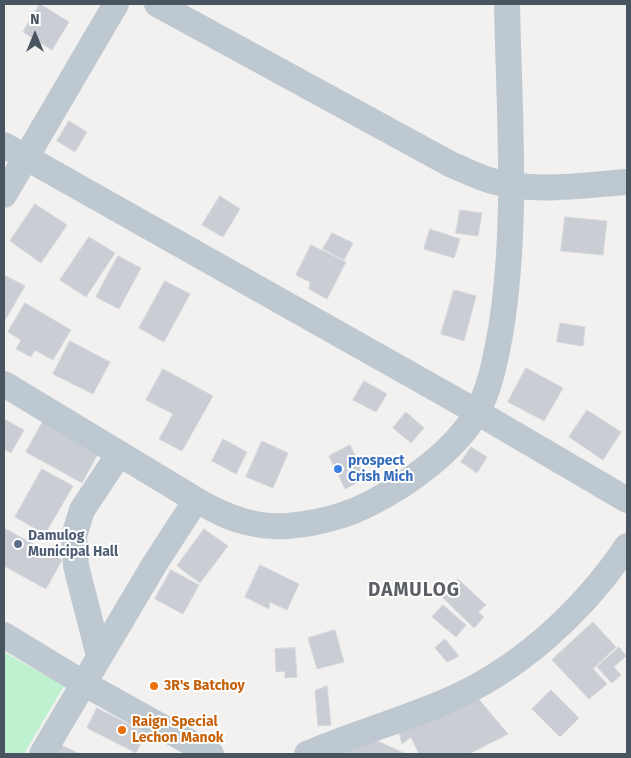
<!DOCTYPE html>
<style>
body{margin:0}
#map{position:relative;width:631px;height:758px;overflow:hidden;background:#f3f0f0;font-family:"Fira Sans",sans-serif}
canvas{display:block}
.frame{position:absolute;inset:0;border:5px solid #48545f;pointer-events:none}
.north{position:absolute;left:10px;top:10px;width:50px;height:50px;-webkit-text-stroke:4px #fff;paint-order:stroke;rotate:0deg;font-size:14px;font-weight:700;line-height:20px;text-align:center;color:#48545f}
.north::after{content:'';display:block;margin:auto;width:18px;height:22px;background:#48545f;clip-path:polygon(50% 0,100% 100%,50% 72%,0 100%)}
</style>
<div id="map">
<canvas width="631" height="758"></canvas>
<div class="frame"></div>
<div class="north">N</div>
</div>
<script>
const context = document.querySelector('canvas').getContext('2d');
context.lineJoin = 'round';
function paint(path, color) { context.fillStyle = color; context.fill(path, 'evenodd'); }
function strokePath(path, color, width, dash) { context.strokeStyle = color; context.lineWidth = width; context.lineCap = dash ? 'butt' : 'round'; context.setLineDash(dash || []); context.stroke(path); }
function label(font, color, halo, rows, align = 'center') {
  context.font = font + ' "Fira Sans",sans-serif'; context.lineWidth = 4; context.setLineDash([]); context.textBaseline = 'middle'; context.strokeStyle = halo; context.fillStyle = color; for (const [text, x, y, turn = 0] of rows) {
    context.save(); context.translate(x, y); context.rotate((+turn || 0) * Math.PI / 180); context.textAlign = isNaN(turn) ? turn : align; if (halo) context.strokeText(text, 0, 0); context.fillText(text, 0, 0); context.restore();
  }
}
paint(new Path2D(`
 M4 652 64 686 24 754H4Z`), '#bef1d0');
const building = new Path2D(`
 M40 4 69 22 52 50 23 32Z
 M69 121 87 132 75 152 57 141Z
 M220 196 240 209 223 237 202 225Z
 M35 204 67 225 41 263 10 241Z
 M460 210 482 213 478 236 456 233Z
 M565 217 607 221 603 255 561 251Z
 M430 229 460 239 454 258 424 249Z
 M332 233 353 243 344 260 323 249Z
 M89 237 115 253 86 297 60 280Z
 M311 245 346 262 327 299 309 289 310 282 296 275Z
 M118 256 141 268 119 309 96 297Z
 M4 275 25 286 4 322Z
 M165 281 190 294 164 342 139 328Z
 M454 290 476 296 464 341 441 334Z
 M25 303 71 330 53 360 35 350 31 357 16 349 21 340 8 332Z
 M560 323 585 327 583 346 557 342Z
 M70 341 110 362 93 394 53 374Z
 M526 368 563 388 544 421 508 402Z
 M163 369 213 396 182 451 159 439 173 414 146 400Z
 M364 381 387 394 376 412 353 400Z
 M587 410 621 432 603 460 569 437Z
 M406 412 424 428 411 443 393 428Z
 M45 418 101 448 82 483 26 452Z
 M4 419 24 430 11 453 4 449Z
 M223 439 247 452 236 474 212 461Z
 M262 441 288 453 273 488 246 477Z
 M350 445 366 478 345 489 329 456Z
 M471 447 487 457 477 473 461 462Z
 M42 469 73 486 45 534 15 517Z
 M4 528 62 560 46 589 4 566Z
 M204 529 228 546 200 583 177 566Z
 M260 565 299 584 287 610 270 602 269 609 245 597Z
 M171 570 199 585 183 614 155 599Z
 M458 579 486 605 478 612 484 617 474 628 441 596Z
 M443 605 466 625 456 637 432 617Z
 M593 622 616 647 593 669 607 684 589 699 552 660Z
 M335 630 344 662 317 669 308 638Z
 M445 639 459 656 447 662 435 648Z
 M619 647 626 656 614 667 621 675 612 683 597 667Z
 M295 648 297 677 285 678V671L276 672 275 649Z
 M327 686 331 725 318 726 315 691Z
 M551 690 579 718 560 737 532 709Z
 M476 696 508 734 469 754H419L411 737 402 744 399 733Z
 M97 708 146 733 136 753 87 728Z
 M373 739 406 754H343Z
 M61 745 80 754H56Z`);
paint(building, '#cacdd3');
strokePath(building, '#d4d7dc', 1);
strokePath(new Path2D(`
 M157 4 452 165C465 170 478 177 492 181 535 193 583 185 627 182
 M4 145 477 412 627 500
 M4 195 116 4
 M4 384 196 500C214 510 231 519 251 523 286 532 338 520 369 504 407 485 456 450 477 412 491 387 496 356 501 329 518 222 509 111 507 4
 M4 635 83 683 211 754
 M99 656 76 566 74 536 82 510 119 454
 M42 754 154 565 196 500
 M307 754C351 735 397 722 442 703 517 672 582 613 627 546`), '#bec8d0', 26);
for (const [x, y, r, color] of [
 [338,469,5,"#3f7fe0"],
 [18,544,5,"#5c6f8a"],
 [154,686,5,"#e8710a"],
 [122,730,5,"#e8710a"]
]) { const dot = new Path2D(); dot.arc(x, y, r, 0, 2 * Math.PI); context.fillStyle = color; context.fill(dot); strokePath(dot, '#fff', 2); }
label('bold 14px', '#366cbe', '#fff', [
 ["prospect",348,461],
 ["Crish Mich",348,477]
], 'left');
label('bold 14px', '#4e5e75', '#fff', [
 ["Damulog",28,536],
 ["Municipal Hall",28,552]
], 'left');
label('bold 14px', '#c56008', '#fff', [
 ["3R's Batchoy",164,686],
 ["Raign Special",132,722],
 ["Lechon Manok",132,738]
], 'left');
context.letterSpacing = '1px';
label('bold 19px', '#5d6166', '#fff', [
 ["DAMULOG",414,591]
]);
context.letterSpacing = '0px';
</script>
